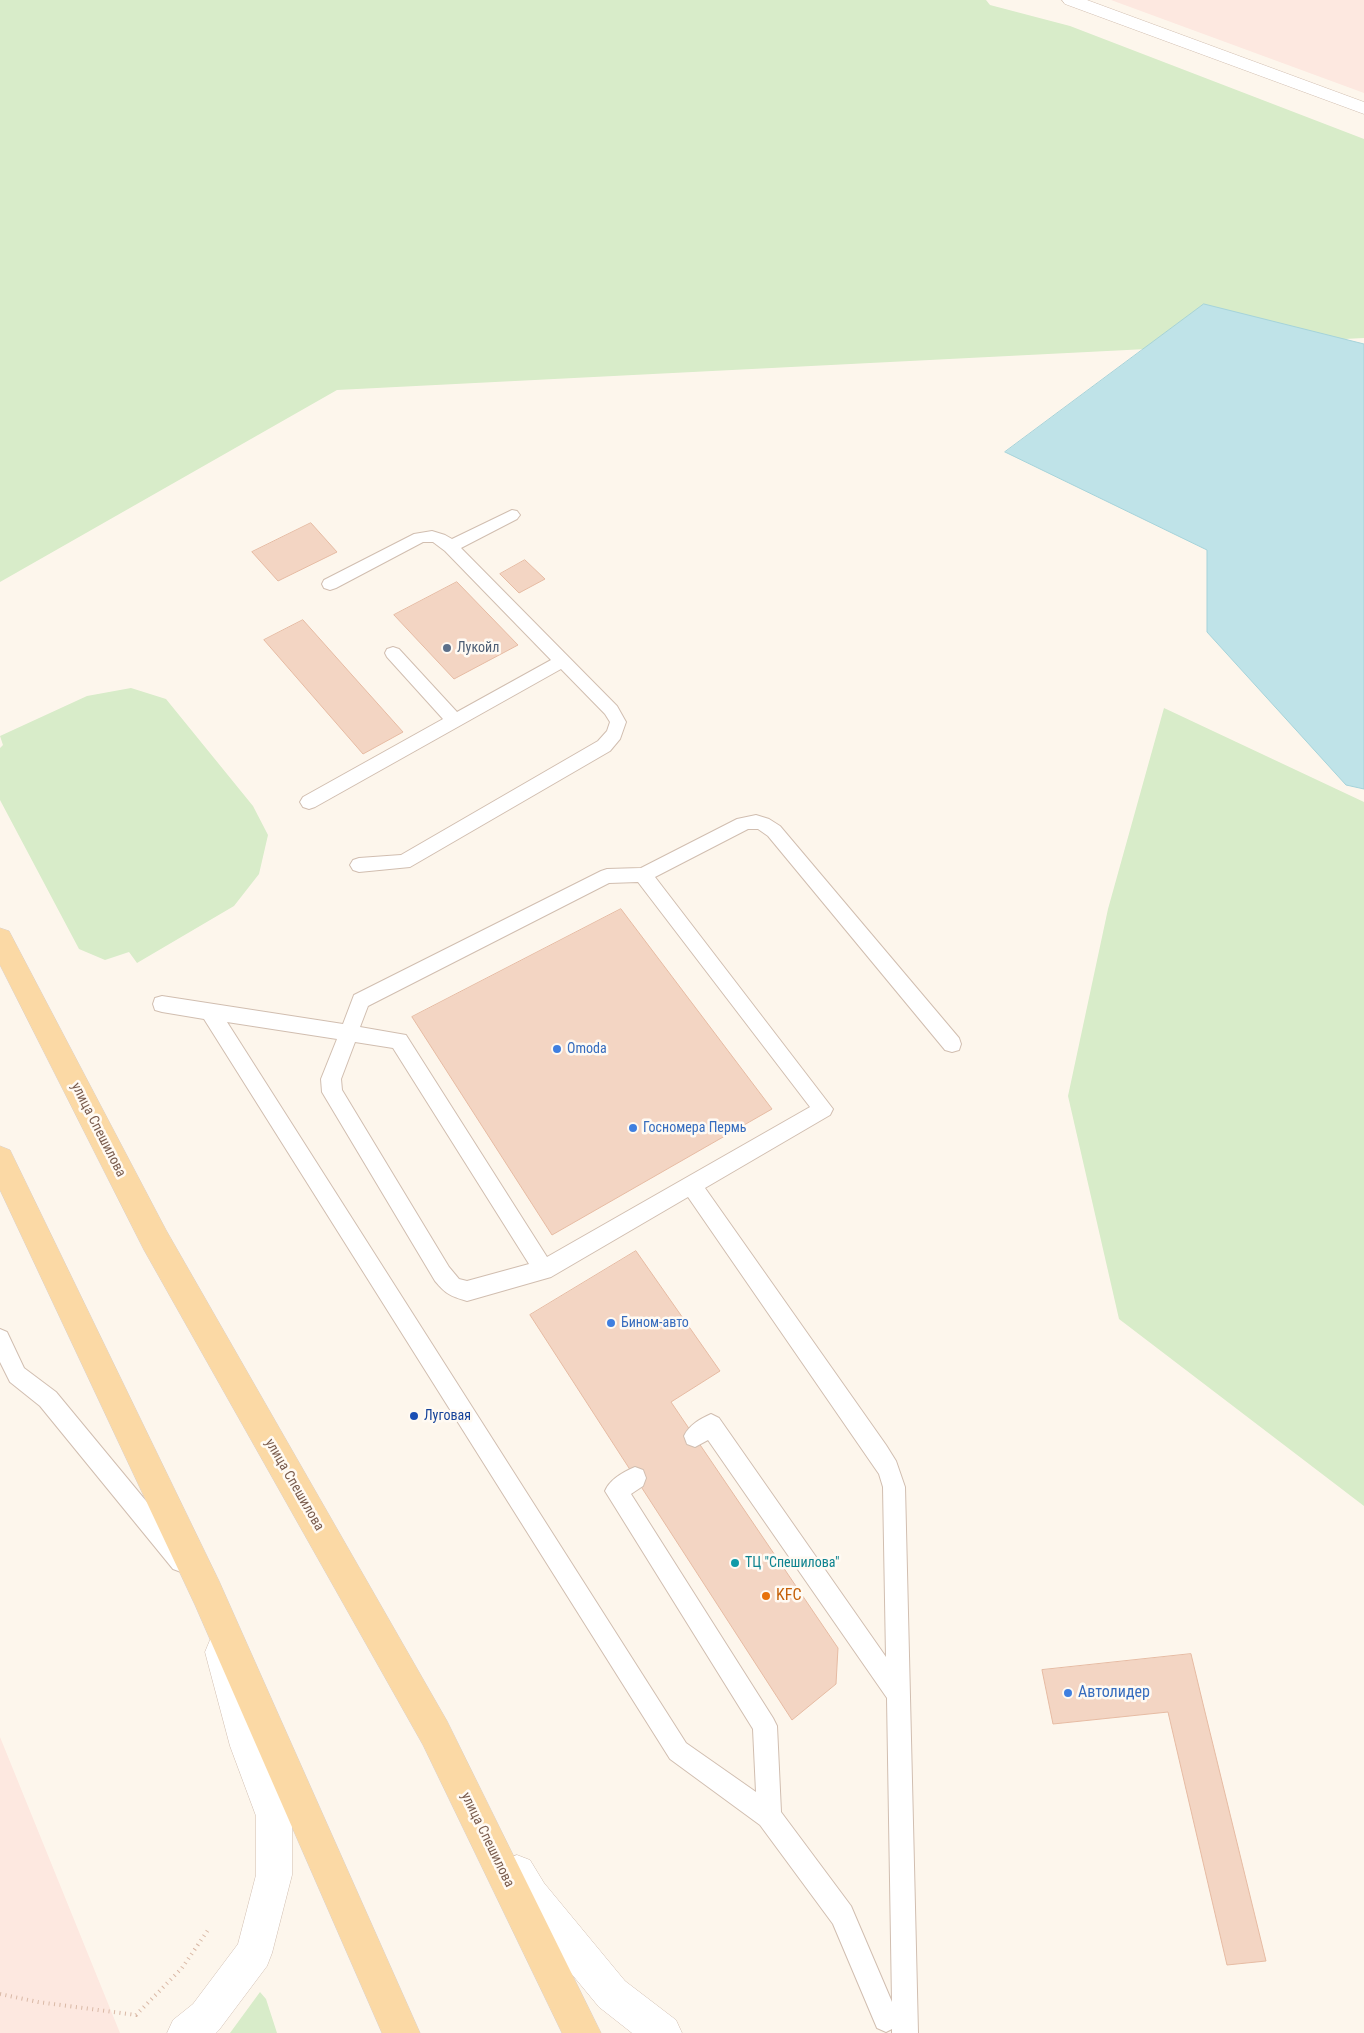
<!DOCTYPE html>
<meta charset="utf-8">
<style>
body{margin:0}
canvas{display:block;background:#fdf6ec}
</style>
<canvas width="1364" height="2033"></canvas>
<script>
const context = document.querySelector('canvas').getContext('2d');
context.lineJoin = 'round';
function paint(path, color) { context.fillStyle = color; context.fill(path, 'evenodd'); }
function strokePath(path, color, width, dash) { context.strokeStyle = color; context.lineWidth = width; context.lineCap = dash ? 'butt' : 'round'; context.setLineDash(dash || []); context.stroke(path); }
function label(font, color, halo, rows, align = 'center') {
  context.font = font + ' "Roboto Condensed",sans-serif'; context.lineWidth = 5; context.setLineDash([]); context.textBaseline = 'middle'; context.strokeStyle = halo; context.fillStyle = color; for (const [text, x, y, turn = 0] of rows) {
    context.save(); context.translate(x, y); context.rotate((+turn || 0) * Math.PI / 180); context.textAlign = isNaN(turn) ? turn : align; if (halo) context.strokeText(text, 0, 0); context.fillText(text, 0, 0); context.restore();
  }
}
paint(new Path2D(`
 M1111 0H1364V93Z
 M0 1737 120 2033H0Z`), '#fde8e0');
paint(new Path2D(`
 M0 0H986L990 5 1070 26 1364 139V338L337 390 0 582Z
 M131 688 166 699 253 806 268 835 259 874 234 906 137 963 129 952 105 960 79 949 0 800V748L3 745 0 736 87 696Z
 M1164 708 1364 802V1506L1119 1319 1068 1096 1108 909Z
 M260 1992 266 1999 277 2033H230Z`), '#d8ecc9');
const water = new Path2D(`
 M1204 304 1364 344V789L1346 785 1207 632V550L1005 452Z`);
paint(water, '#bfe3e8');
strokePath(water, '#a5d3da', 1);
const building = new Path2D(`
 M311 523 337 552 278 581 252 552Z
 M525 560 545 579 519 593 500 574Z
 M457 582 518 645 454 679 394 615Z
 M303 620 352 675 403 732 363 754 264 640Z
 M621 909 772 1109 552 1235 412 1017Z
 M636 1251 720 1371 671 1402 838 1648 836 1684 792 1720 530 1315Z
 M1191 1654 1204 1708 1266 1961 1227 1965 1168 1712 1053 1724 1042 1670Z`);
paint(building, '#f3d5c3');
strokePath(building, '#e6bba3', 1);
const lane = new Path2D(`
 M512 510 517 511 520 515 517 519 461 548 617 706 626 722 620 739 610 751 410 867 359 872 353 870 350 865 353 860 359 858 401 855 598 741 607 731 610 722 605 714 561 669 315 807 309 809 303 807 300 802 303 797 443 719 387 657 385 653 387 649 393 647 399 649 457 712 551 660 445 551 433 542H423L336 588 330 590 324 588 322 584 324 580 414 534 432 531 445 535 452 539Z
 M756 815 769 819 780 826 959 1038 961 1044 959 1050 952 1052 945 1050 768 836 758 829H748L655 877 833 1109 830 1115 705 1188 886 1445 896 1461 905 1487 918 2033H892V2029L886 2032 877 2028 833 1924 760 1825 670 1759 204 1019 162 1012 155 1010 153 1004 155 998 162 996 343 1024 354 995 601 871 607 869 641 868 737 819ZM638 882 810 1107 547 1257 406 1035 360 1027 368 1006 609 883ZM227 1022 337 1039 321 1079 322 1092 435 1281C446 1294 450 1296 467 1301L551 1277 688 1197 870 1461 879 1474 883 1487 886 1657 719 1418 711 1414C700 1419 689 1425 684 1436L687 1444 695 1447 708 1440 887 1698 892 2002 851 1906 781 1812 777 1726 773 1718 631 1494 643 1486 646 1478 643 1470 635 1467C623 1472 610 1479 605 1491L753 1729 756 1792 686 1743ZM355 1042 393 1048 529 1264 467 1281 459 1279 449 1267 342 1090 341 1079Z
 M0 1329 7 1332 24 1368 56 1392 189 1553 192 1561 189 1569 181 1572 173 1569 40 1406 10 1382 0 1362Z`);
const street = new Path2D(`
 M1062 0H1087L1364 102V114L1065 4Z
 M222 1635 234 1640 239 1652 264 1746 292 1816V1875L272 1953 267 1966 219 2030 216 2033H167L173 2020 193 2004 238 1944 256 1875V1816L230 1746 205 1652 210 1640Z
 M517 1855 530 1860 544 1883 625 1981 676 2020 682 2033H632L599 2007 518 1909 499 1873 504 1860Z`);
const primary = new Path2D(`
 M0 928 9 931 166 1230 447 1721 601 2033H562L423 1745 144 1250 0 965Z
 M0 1146 10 1150 219 1581 420 2033H382L195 1605 0 1190Z`);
strokePath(lane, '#d1beb0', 2);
strokePath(street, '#d1beb0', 1);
strokePath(primary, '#dad1cd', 1);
strokePath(new Path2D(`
 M0 1994 38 2002 136 2015 182 1968 208 1930`), '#d9b8a5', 4, [1, 4.5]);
paint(lane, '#fff');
paint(street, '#fff');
paint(primary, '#fbd9a5');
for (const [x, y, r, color] of [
 [447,648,5,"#5c6f8a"],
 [557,1049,5,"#3f7fe0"],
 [633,1128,5,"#3f7fe0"],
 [611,1323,5,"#3f7fe0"],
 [414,1416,5,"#1a4fb4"],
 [735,1563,5,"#0f9aa8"],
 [766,1596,5,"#e8710a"],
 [1068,1693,5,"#3f7fe0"]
]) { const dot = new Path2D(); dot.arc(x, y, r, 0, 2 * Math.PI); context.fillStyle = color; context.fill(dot); strokePath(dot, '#fffaf3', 2); }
label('14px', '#4e5e75', '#fffaf3', [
 ["Лукойл",457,648]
], 'left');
label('14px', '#366cbe', '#fffaf3', [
 ["Omoda",567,1049],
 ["Госномера Пермь",643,1128],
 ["Бином-авто",621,1323]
], 'left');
label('14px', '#7a5c4d', '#fffaf3', [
 ["улица Спешилова",98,1130,63],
 ["улица Спешилова",294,1485,60],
 ["улица Спешилова",487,1840,64]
]);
label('14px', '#164399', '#fffaf3', [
 ["Луговая",424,1416]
], 'left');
label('14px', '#0d838f', '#fffaf3', [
 ["ТЦ \"Спешилова\"",745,1563]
], 'left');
label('16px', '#c56008', '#fffaf3', [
 ["KFC",776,1596]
], 'left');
label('16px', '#366cbe', '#fffaf3', [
 ["Автолидер",1078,1693]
], 'left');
</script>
